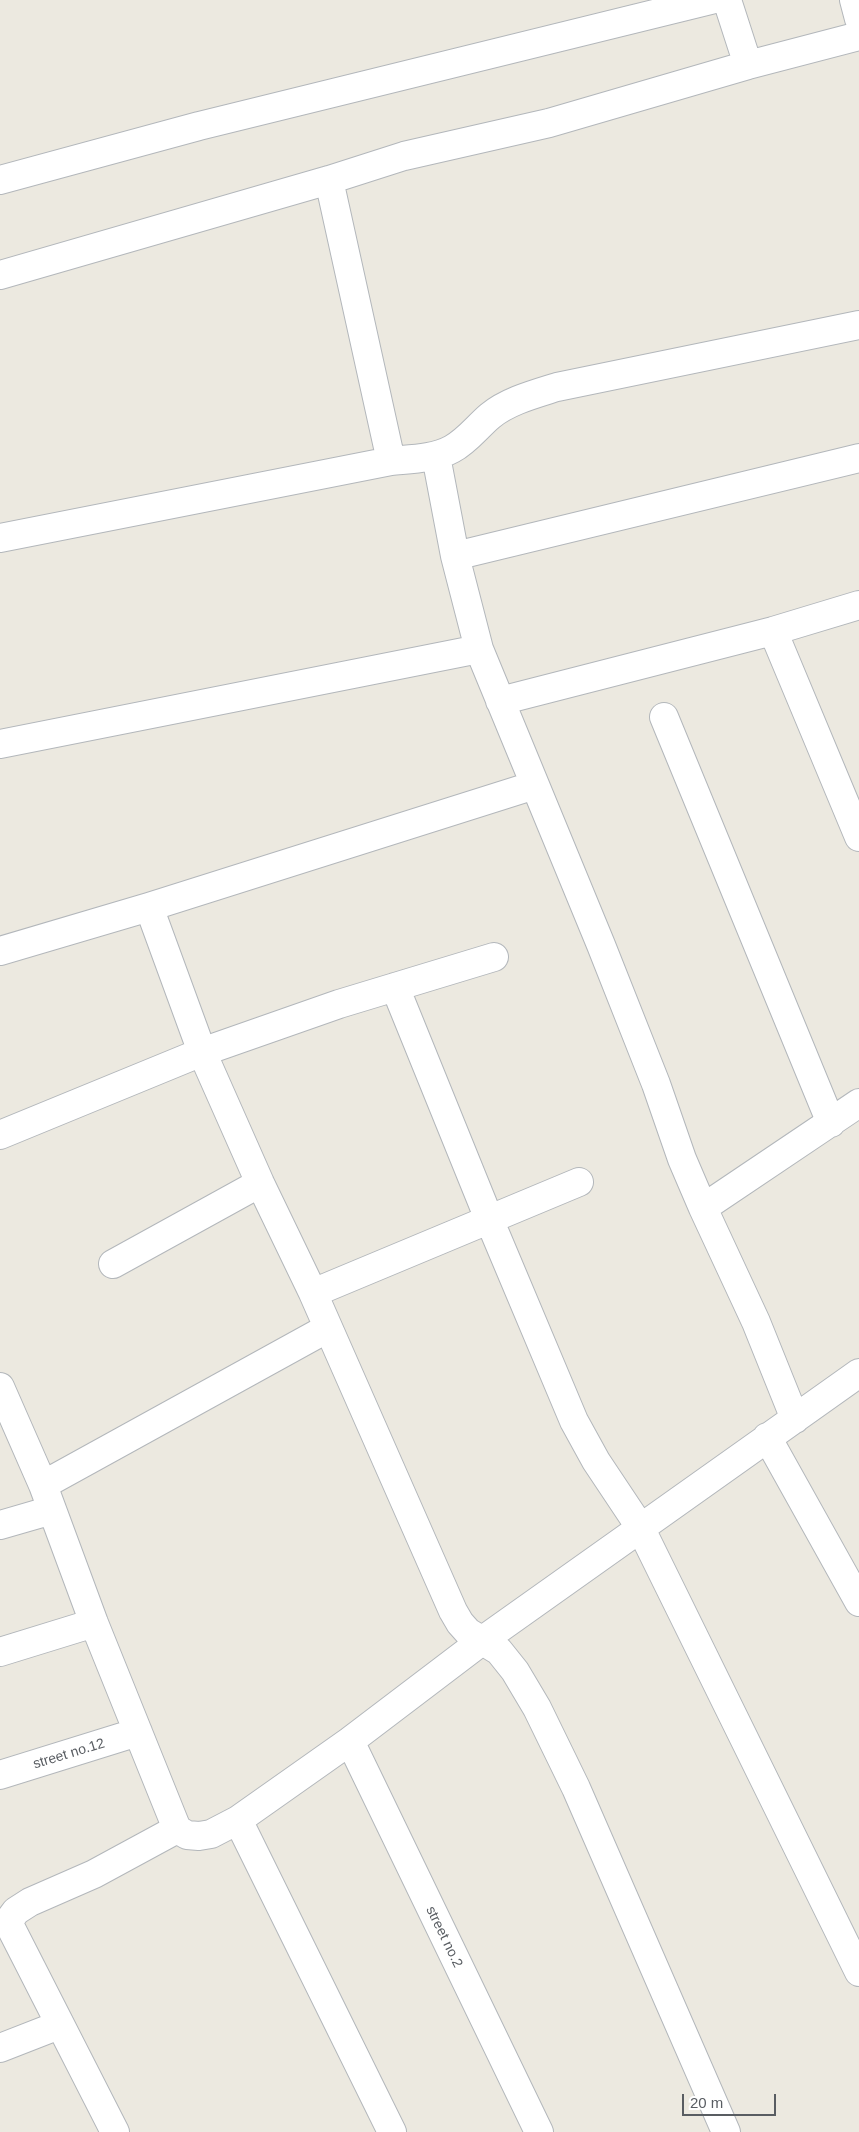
<!DOCTYPE html>
<style>
body{margin:0}
#map{position:relative;width:859px;height:2132px;overflow:hidden;background:#ece9e0;font-family:Arial,sans-serif}
canvas{display:block}
.scale{position:absolute;left:682px;top:2094px;width:94px;height:22px;box-sizing:border-box;border:2px solid #595d62;border-top:0;padding-left:6px;font-size:15px;line-height:18px;white-space:nowrap;color:#595d62;-webkit-text-stroke:4px #fff;paint-order:stroke}
</style>
<div id="map">
<canvas width="859" height="2132"></canvas>
<div class="scale">20 m</div>
</div>
<script>
const context = document.querySelector('canvas').getContext('2d');
context.lineJoin = 'round';
function strokePath(path, color, width, dash) { context.strokeStyle = color; context.lineWidth = width; context.lineCap = dash ? 'butt' : 'round'; context.setLineDash(dash || []); context.stroke(path); }
function label(font, color, halo, rows, align = 'center') {
  context.font = font + ' Arial,sans-serif'; context.lineWidth = 4; context.setLineDash([]); context.textBaseline = 'middle'; context.strokeStyle = halo; context.fillStyle = color; for (const [text, x, y, turn = 0] of rows) {
    context.save(); context.translate(x, y); context.rotate((+turn || 0) * Math.PI / 180); context.textAlign = isNaN(turn) ? turn : align; if (halo) context.strokeText(text, 0, 0); context.fillText(text, 0, 0); context.restore();
  }
}
const minor = new Path2D(`
 M727 0 748 65
 M854 0 859 19
 M0 180 199 126 711 0
 M329 180 391 461
 M0 275 329 180 404 156 549 123 748 65 859 36
 M436 456 455 556 479 649 601 945 656 1084 682 1159 703 1208 859 1103
 M0 538 391 461C411 459 434 459 452 449 467 441 477 427 490 416 508 401 535 394 557 387L859 325
 M455 556 859 458
 M773 631 859 837
 M500 701 773 631 859 605
 M664 717 831 1123
 M0 744 479 649
 M149 907 202 1052 260 1183 313 1293 453 1611 460 1623 468 1632 499 1651 515 1671 537 1708 576 1788 726 2132
 M0 951 149 907 535 785
 M395 987 489 1219 574 1421 596 1461 640 1527 859 1972
 M0 1135 202 1052 339 1004 494 957
 M703 1208 756 1322 795 1419
 M113 1264 260 1183
 M313 1293 579 1182
 M0 1387 43 1485 94 1623 177 1829 187 1835 199 1836 211 1834 238 1820 350 1741 483 1640 859 1373
 M767 1437 859 1602
 M43 1485 328 1328
 M0 1525 52 1510
 M0 1652 94 1623
 M350 1741 539 2132
 M0 1775 138 1732
 M238 1820 392 2132
 M0 2048 59 2025
 M115 2132 10 1926V1919L16 1911 30 1902 94 1874 177 1829`);
strokePath(minor, '#b3b7bb', 30);
strokePath(minor, '#fff', 28);
label('14px', '#595d62', '#fff', [
 ["street no.12",69,1754,-17],
 ["street no.2",444,1937,64]
]);
</script>
